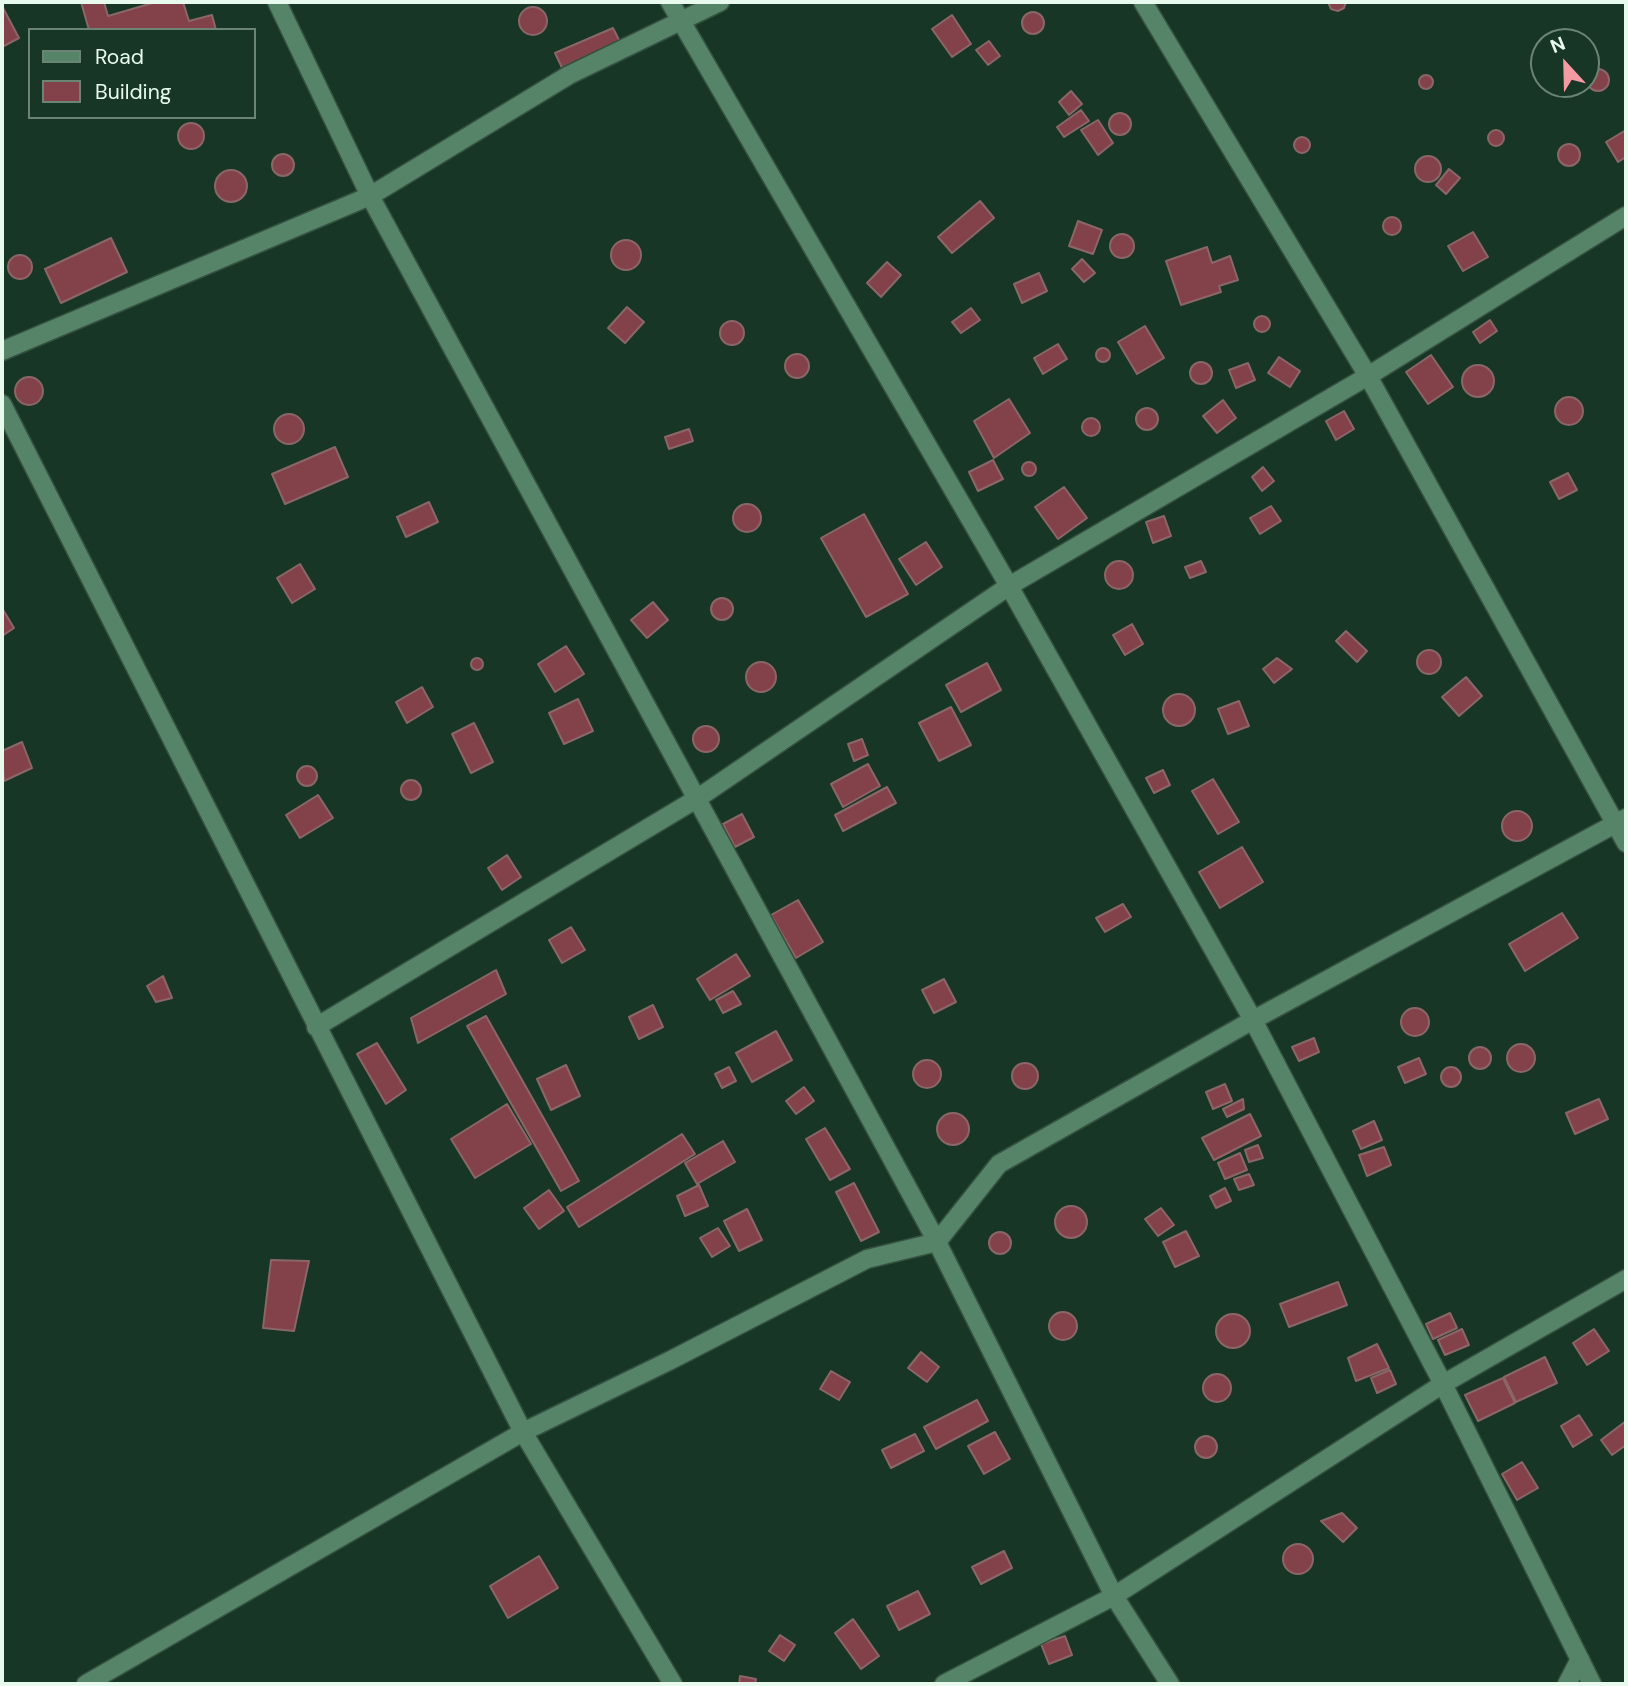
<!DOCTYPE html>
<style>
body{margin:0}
#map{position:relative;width:1628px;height:1686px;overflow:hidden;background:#183625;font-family:"DM Sans",sans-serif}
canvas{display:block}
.frame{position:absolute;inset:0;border:4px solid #e8faee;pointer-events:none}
.legend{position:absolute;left:28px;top:28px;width:228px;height:91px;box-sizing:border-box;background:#183625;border:2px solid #6b8475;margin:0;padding:9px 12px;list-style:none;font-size:21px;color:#e8faee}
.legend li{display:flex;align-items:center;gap:14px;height:35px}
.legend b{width:35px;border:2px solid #6b8475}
.north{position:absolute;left:1530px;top:28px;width:70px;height:70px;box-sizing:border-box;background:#183625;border:2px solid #6b8475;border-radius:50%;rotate:338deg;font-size:19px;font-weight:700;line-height:28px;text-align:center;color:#e8faee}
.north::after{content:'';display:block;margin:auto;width:24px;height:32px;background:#f49aa3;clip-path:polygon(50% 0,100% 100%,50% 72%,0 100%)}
</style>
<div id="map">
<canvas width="1628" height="1686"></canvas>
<div class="frame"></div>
<ul class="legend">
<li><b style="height:9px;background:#558468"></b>Road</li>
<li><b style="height:19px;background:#83424a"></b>Building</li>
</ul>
<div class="north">N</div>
</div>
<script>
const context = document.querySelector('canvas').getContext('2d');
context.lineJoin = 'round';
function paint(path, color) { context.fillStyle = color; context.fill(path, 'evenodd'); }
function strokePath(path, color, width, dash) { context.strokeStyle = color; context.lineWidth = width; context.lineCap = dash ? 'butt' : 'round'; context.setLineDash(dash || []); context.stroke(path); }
const building = new Path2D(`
 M81 2H104L108 16 156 2H183L189 21 212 15 216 30H89Z
 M1328 2H1346L1344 8 1338 11 1331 9Z
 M2 6 19 38 2 47Z
 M519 21a14 14 0 1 1 28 0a14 14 0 1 1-28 0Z
 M1022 23a11 11 0 1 1 22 0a11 11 0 1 1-22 0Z
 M952 15 971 44 952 57 932 29Z
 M613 28 620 42 563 70 555 53Z
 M989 41 1000 56 988 65 976 50Z
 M1587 80a11 11 0 1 1 22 0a11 11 0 1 1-22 0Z
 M1419 82a7 7 0 1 1 14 0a7 7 0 1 1-14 0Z
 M1071 91 1082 104 1069 115 1059 102Z
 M1081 110 1089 121 1064 137 1057 127Z
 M1109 124a11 11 0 1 1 22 0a11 11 0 1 1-22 0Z
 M1098 120 1113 143 1098 155 1081 130Z
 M178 136a13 13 0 1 1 26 0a13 13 0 1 1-26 0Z
 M1626 130V157L1618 162 1606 142Z
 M1488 138a8 8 0 1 1 16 0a8 8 0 1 1-16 0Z
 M1294 145a8 8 0 1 1 16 0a8 8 0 1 1-16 0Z
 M1558 155a11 11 0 1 1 22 0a11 11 0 1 1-22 0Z
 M272 165a11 11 0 1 1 22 0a11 11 0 1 1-22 0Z
 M1415 169a13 13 0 1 1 26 0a13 13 0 1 1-26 0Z
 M1449 169 1460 178 1446 194 1436 185Z
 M215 186a16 16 0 1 1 32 0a16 16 0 1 1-32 0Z
 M980 201 994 218 952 253 938 237Z
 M1383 226a9 9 0 1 1 18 0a9 9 0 1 1-18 0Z
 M1078 221 1102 230 1093 254 1069 246Z
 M1473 232 1488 257 1463 271 1448 246Z
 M1110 246a12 12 0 1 1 24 0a12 12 0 1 1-24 0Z
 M111 238 127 272 61 303 45 269Z
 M611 255a15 15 0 1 1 30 0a15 15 0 1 1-30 0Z
 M1207 247 1212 263 1230 256 1238 280 1219 286 1221 292 1181 305 1166 261Z
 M8 267a12 12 0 1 1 24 0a12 12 0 1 1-24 0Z
 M1082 259 1095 273 1084 282 1072 269Z
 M887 262 901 275 881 297 867 283Z
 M1039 273 1047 291 1022 303 1014 284Z
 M627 307 644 322 625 343 608 328Z
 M971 308 980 320 961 333 952 322Z
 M1254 324a8 8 0 1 1 16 0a8 8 0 1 1-16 0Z
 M1490 320 1497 331 1480 343 1473 332Z
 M720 333a12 12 0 1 1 24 0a12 12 0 1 1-24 0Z
 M1145 326 1164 358 1137 374 1118 342Z
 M1058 344 1067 359 1043 374 1034 358Z
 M1096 355a7 7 0 1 1 14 0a7 7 0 1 1-14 0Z
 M785 366a12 12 0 1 1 24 0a12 12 0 1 1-24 0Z
 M1431 355 1453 387 1428 404 1406 372Z
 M1279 357 1300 371 1290 387 1268 373Z
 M1190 373a11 11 0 1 1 22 0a11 11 0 1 1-22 0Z
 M1248 363 1255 380 1236 388 1229 370Z
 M1462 381a16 16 0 1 1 32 0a16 16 0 1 1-32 0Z
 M15 391a14 14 0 1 1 28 0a14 14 0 1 1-28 0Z
 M1555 411a14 14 0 1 1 28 0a14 14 0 1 1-28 0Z
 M1009 399 1030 433 994 458 974 421Z
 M1223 400 1236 418 1217 433 1203 416Z
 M1136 419a11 11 0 1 1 22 0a11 11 0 1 1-22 0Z
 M1344 411 1354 429 1336 440 1326 421Z
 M274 429a15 15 0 1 1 30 0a15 15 0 1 1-30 0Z
 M1082 427a9 9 0 1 1 18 0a9 9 0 1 1-18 0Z
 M689 429 693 441 669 449 665 437Z
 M335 447 348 477 285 504 272 474Z
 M993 460 1003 479 978 491 969 472Z
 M1022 469a7 7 0 1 1 14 0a7 7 0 1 1-14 0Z
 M1263 467 1274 481 1262 491 1252 477Z
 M1568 473 1577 490 1559 499 1550 482Z
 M1064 487 1087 518 1058 539 1035 507Z
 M429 502 438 522 406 537 397 517Z
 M733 518a14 14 0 1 1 28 0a14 14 0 1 1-28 0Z
 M1271 506 1281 521 1260 534 1250 518Z
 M864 514 908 594 866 617 821 538Z
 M1164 516 1171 536 1153 543 1146 522Z
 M926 542 942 567 916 585 899 559Z
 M1201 561 1206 572 1190 578 1185 567Z
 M1105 575a14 14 0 1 1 28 0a14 14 0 1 1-28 0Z
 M300 564 315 589 292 603 277 578Z
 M711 609a11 11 0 1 1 22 0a11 11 0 1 1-22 0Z
 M653 602 668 620 647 638 631 620Z
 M2 608 14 628 2 636Z
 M1132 624 1143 644 1125 655 1113 635Z
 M1346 631 1367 651 1357 662 1336 641Z
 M566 646 584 674 555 692 538 664Z
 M1417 662a12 12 0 1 1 24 0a12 12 0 1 1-24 0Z
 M471 664a6 6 0 1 1 12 0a6 6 0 1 1-12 0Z
 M1277 658 1292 669 1274 683 1263 669Z
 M746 677a15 15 0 1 1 30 0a15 15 0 1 1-30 0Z
 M987 663 1001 690 961 712 946 685Z
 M1466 677 1482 696 1459 716 1442 697Z
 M422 687 433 707 407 723 396 702Z
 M1163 710a16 16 0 1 1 32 0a16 16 0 1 1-32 0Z
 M578 699 593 731 564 744 549 713Z
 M1239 701 1249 726 1228 734 1218 709Z
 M951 707 971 745 939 761 919 723Z
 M474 723 493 762 471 773 452 734Z
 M693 739a13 13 0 1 1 26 0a13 13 0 1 1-26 0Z
 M862 739 868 755 854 761 848 744Z
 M22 742 32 768 4 781 2 751Z
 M868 764 880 786 843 807 831 784Z
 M297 776a10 10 0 1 1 20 0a10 10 0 1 1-20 0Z
 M1163 770 1170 785 1154 793 1146 778Z
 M1213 779 1239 822 1218 834 1192 791Z
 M401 790a10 10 0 1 1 20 0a10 10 0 1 1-20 0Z
 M887 787 896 803 843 831 835 815Z
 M318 795 333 818 300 838 286 815Z
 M1502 826a15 15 0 1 1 30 0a15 15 0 1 1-30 0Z
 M742 814 754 837 735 847 723 824Z
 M1242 847 1263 882 1220 908 1199 872Z
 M507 855 521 877 502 890 488 868Z
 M798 900 823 942 796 958 771 915Z
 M1123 904 1131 917 1105 932 1096 918Z
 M1562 913 1578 938 1525 971 1509 944Z
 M571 927 585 950 562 963 549 940Z
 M736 954 750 976 710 1000 697 979Z
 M496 970 506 994 418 1043 411 1018Z
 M163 976 172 998 156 1002 147 986Z
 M944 979 956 1002 934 1013 922 990Z
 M733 991 741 1004 723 1013 716 1000Z
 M653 1005 663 1027 639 1039 629 1017Z
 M1401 1022a14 14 0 1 1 28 0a14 14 0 1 1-28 0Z
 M486 1016 579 1181 561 1191 467 1026Z
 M776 1031 792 1060 752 1082 736 1053Z
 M1314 1038 1319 1052 1299 1061 1292 1047Z
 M377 1043 406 1090 386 1104 357 1054Z
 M1507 1058a14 14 0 1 1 28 0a14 14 0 1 1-28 0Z
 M1469 1058a11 11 0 1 1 22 0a11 11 0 1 1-22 0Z
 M1419 1058 1426 1074 1405 1083 1398 1067Z
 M913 1074a14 14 0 1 1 28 0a14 14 0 1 1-28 0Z
 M1012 1076a13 13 0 1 1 26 0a13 13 0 1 1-26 0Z
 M566 1065 580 1096 551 1110 537 1079Z
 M729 1067 736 1081 722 1088 715 1074Z
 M1441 1077a10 10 0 1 1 20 0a10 10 0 1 1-20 0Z
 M1225 1084 1232 1101 1213 1109 1206 1092Z
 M804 1087 814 1101 796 1114 786 1101Z
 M1243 1099 1244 1109 1227 1117 1223 1109Z
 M1599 1099 1608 1119 1575 1134 1566 1113Z
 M507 1104 531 1144 475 1178 451 1139Z
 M937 1129a16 16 0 1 1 32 0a16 16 0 1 1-32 0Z
 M1250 1114 1261 1136 1214 1160 1202 1138Z
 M1374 1121 1382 1140 1361 1149 1353 1131Z
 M825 1128 850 1169 830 1180 806 1139Z
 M682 1134 695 1154 579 1227 567 1207Z
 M723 1141 735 1162 697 1184 685 1163Z
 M1258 1145 1263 1158 1249 1162 1245 1150Z
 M1384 1147 1391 1165 1367 1176 1359 1155Z
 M1240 1153 1247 1170 1225 1179 1218 1163Z
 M1249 1174 1254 1185 1239 1190 1234 1179Z
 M854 1183 879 1232 861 1241 836 1192Z
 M699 1185 708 1206 685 1216 677 1196Z
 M1225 1188 1231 1201 1216 1208 1210 1196Z
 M549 1190 564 1211 539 1229 524 1208Z
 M1055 1222a16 16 0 1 1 32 0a16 16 0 1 1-32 0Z
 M1161 1208 1174 1225 1158 1236 1145 1219Z
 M747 1209 762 1240 739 1251 724 1221Z
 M718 1228 730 1246 712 1257 700 1238Z
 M1186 1231 1199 1256 1175 1267 1163 1242Z
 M989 1243a11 11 0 1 1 22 0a11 11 0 1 1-22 0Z
 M271 1260 309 1261 294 1331 263 1328Z
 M1338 1282 1347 1305 1289 1327 1280 1304Z
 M1049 1326a14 14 0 1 1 28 0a14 14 0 1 1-28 0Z
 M1450 1313 1457 1328 1433 1339 1426 1324Z
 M1216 1331a17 17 0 1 1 34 0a17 17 0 1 1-34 0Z
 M1462 1329 1469 1345 1445 1355 1438 1340Z
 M1594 1329 1609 1351 1587 1365 1573 1343Z
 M1377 1344 1389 1368 1356 1381 1348 1358Z
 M921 1352 939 1367 927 1382 908 1368Z
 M1545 1357 1557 1383 1516 1402 1504 1377Z
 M1390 1370 1396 1384 1377 1393 1371 1378Z
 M831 1371 850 1382 839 1400 820 1389Z
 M1203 1388a14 14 0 1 1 28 0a14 14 0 1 1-28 0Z
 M1503 1378 1515 1403 1478 1421 1465 1395Z
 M977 1400 988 1421 936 1449 924 1427Z
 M1579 1415 1592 1435 1573 1447 1561 1426Z
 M1626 1421V1445L1612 1455 1601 1440Z
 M995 1432 1010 1459 984 1474 968 1446Z
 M915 1434 924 1451 891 1468 882 1450Z
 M1195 1447a11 11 0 1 1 22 0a11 11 0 1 1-22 0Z
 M1522 1462 1538 1488 1517 1500 1502 1474Z
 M1342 1513 1357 1528 1343 1542 1321 1521Z
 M1283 1559a15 15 0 1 1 30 0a15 15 0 1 1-30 0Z
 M1004 1551 1012 1568 981 1584 972 1567Z
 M539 1556 558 1588 508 1618 490 1586Z
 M918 1591 930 1614 899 1630 887 1606Z
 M853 1619 879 1656 861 1669 835 1633Z
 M780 1635 795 1645 784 1661 769 1651Z
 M1065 1636 1072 1655 1049 1664 1041 1644Z
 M740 1676 756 1679 755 1684H739Z`);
paint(building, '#83424a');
strokePath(building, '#8b6669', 2);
const minor = new Path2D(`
 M277 2 370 196 937 1242 1114 1596 1170 1684
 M670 2 1009 586 1253 1020 1443 1384 1592 1684
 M1143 2 1368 376 1626 843
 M2 351 370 196 569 75 720 2
 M2 404 523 1432 673 1684
 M316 1027 698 798 1009 586 1368 376 1626 216
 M86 1684 523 1432 669 1361 867 1259 937 1242 999 1164 1253 1020 1626 818
 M944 1684 1114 1596 1443 1384 1626 1279
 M1567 1684 1580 1659`);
strokePath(minor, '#355141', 21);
strokePath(minor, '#558468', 18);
</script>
